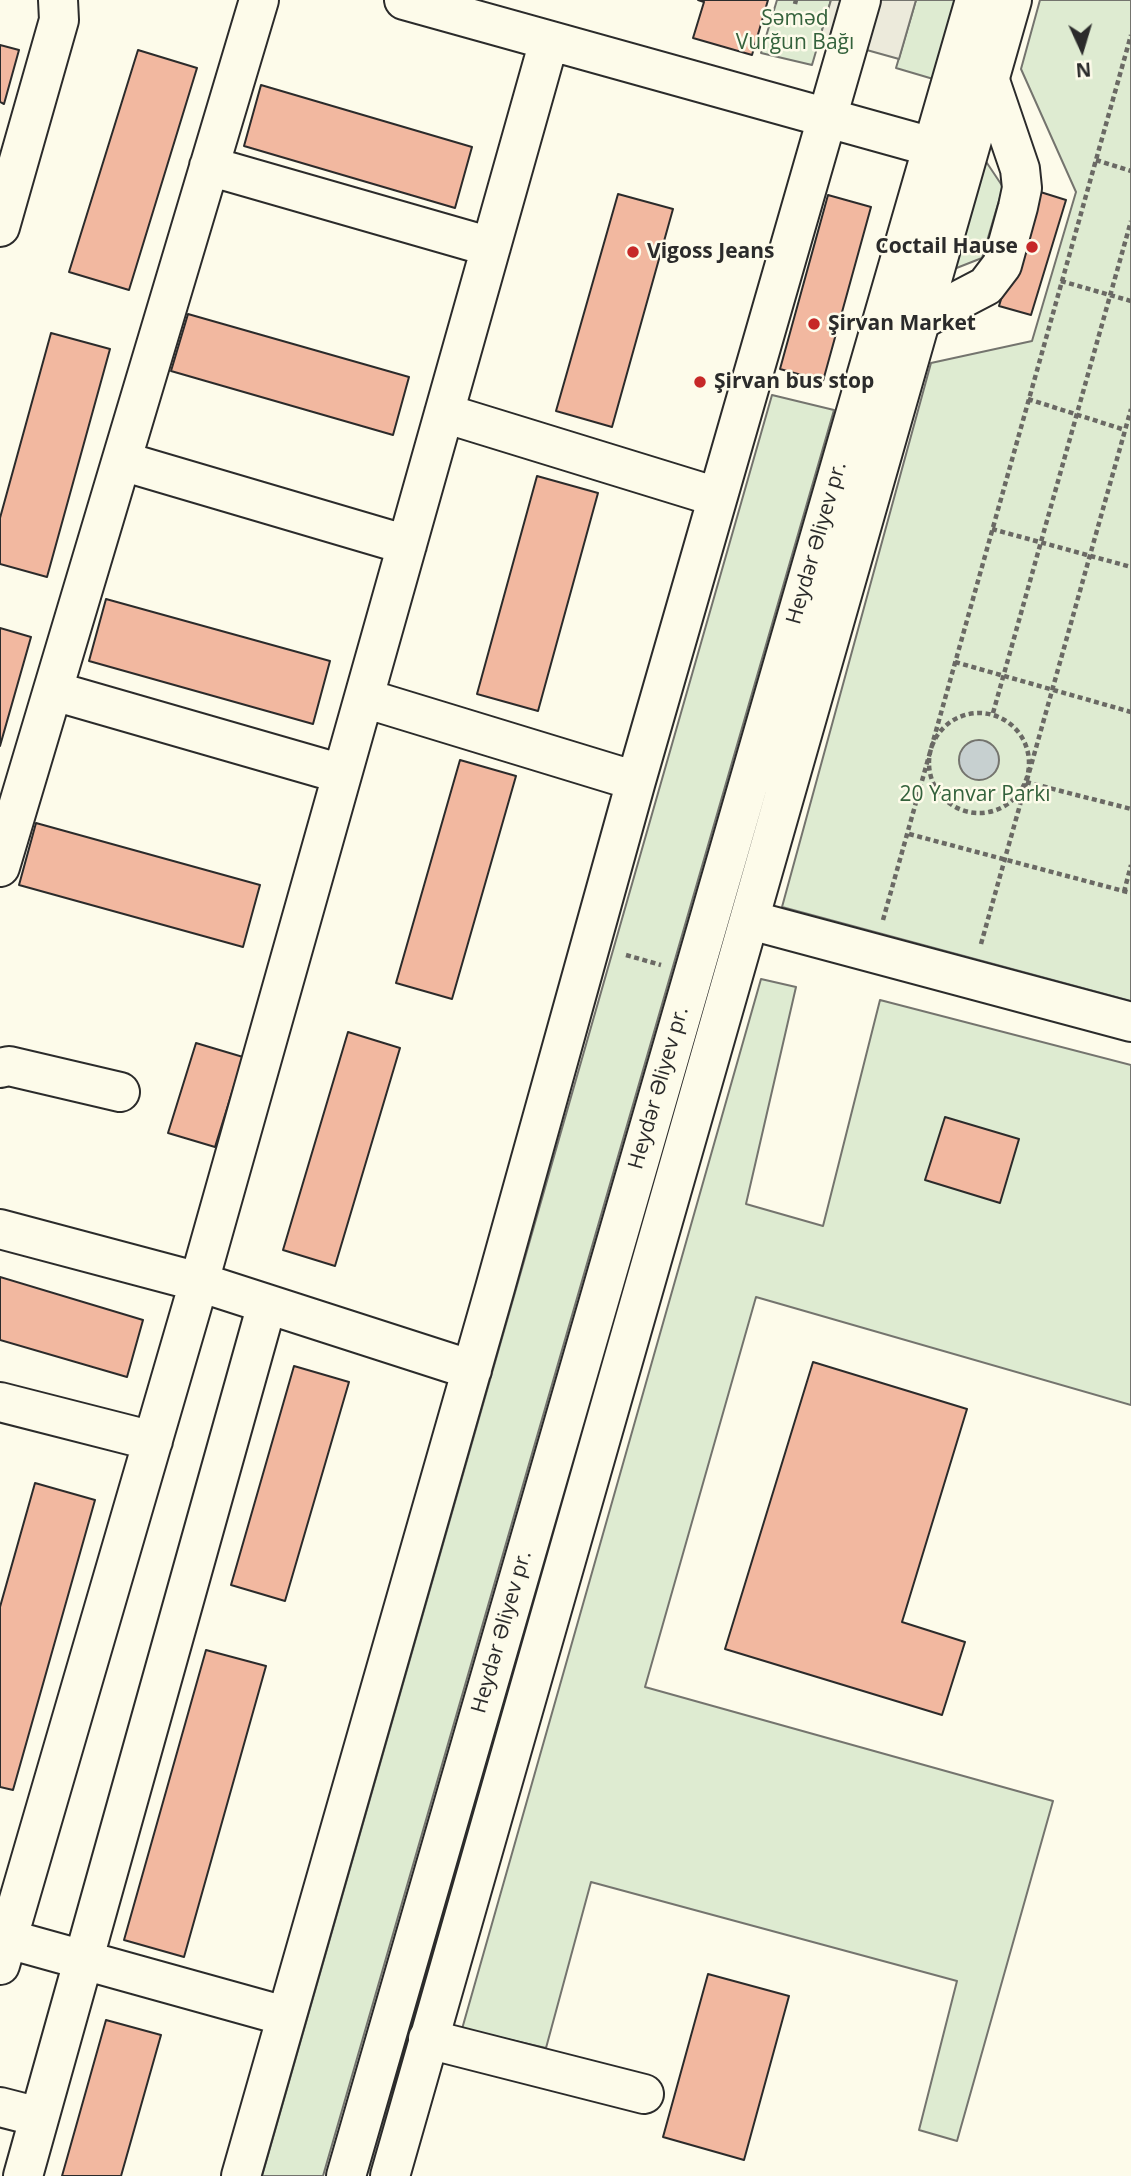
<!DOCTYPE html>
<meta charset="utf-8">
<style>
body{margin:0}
#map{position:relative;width:1131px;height:2176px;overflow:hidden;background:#fdfbea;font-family:"Open Sans",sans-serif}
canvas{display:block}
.north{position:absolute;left:1047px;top:14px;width:70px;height:70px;-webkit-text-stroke:5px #fdfbea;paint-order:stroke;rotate:176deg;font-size:19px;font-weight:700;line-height:28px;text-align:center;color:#2b2b2b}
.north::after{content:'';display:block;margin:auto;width:24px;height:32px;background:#2b2b2b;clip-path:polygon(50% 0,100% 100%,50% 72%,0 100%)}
</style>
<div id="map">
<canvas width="1131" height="2176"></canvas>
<div class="north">N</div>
</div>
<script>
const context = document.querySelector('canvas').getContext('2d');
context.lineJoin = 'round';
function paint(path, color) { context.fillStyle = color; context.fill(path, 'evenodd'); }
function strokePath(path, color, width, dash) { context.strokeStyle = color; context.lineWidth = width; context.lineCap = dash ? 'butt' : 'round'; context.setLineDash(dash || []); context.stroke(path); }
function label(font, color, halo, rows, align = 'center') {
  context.font = font + ' "Open Sans",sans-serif'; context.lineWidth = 5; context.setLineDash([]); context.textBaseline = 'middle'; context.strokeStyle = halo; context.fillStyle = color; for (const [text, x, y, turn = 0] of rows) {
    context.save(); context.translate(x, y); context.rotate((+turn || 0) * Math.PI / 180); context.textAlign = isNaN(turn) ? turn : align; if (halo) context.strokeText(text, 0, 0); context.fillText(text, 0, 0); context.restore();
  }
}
const green = new Path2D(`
 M777 0H831L812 65 761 53Z
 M916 0H963L940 81 896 68Z
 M1040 0H1131V1001L782 907 931 363 1032 341 1076 192 1021 69Z
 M983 157 1003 187 982 258 954 269Z
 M772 395 834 410 323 2176H262Z
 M761 979 796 987 746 1204 823 1226 880 1000 1131 1065V1405L756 1297 645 1687 1053 1801 957 2141 919 2130 957 1981 591 1882 546 2048 462 2029Z`);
paint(green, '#deebd1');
strokePath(green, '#74746e', 2);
const parking = new Path2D(`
 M831 0H916L899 59 820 37Z`);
paint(parking, '#eceadb');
strokePath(parking, '#74746e', 2);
const water = new Path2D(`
 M959 760a20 20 0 1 1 40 0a20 20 0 1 1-40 0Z`);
paint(water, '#c7d0d0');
strokePath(water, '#74746e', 2);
const building = new Path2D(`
 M698 0H768L752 55 693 38 704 2Z
 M0 45 19 50 4 104 0 102Z
 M138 50 197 68 129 290 69 272Z
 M261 85 472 147 455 208 244 146Z
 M1034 190 1066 200 1031 315 999 306Z
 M618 194 673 209 612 427 556 411Z
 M828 195 871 207 823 381 780 369Z
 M188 314 409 377 393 435 171 371Z
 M51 333 110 349 47 577 0 564V518Z
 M537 476 598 493 538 711 477 694Z
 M106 599 330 661 313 724 89 661Z
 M0 628 31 637 0 746Z
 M460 760 516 776 452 999 396 983Z
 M36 823 260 885 243 947 19 885Z
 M348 1032 400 1048 335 1266 283 1250Z
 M196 1043 243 1057 215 1147 168 1133Z
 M945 1117 1019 1139 1000 1203 925 1180Z
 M0 1277 143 1320 127 1377 0 1340Z
 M813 1362 967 1409 902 1622 965 1642 942 1715 725 1649Z
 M294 1366 349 1382 285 1601 231 1585Z
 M35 1483 95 1500 13 1790 0 1787V1607Z
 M206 1650 266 1666 184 1957 124 1940Z
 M708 1974 789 1996 744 2160 663 2137Z
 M106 2020 161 2035 121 2176H62Z`);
paint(building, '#f2b8a0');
strokePath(building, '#2b2b2b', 2);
const minor = new Path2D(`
 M404 0 932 147
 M209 166 491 247
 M0 227 59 20 58 0
 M921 320 986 286 1002 265 1018 207 1022 188 1020 169 989 78
 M444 413 717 497
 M122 461 407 545
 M54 691 342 774
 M364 698 636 781
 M0 867 259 0
 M750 920 1131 1022
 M0 1068 9 1066 120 1092
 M0 1229 199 1282 472 1370
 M0 1402 153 1441
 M8 1939 285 2016
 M0 1965 199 1282 549 41
 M428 2039 644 2094
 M0 2107 39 2117
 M23 2176 267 1304
 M241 2176 495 1288 636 781 861 0`);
const major = new Path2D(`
 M346 2176 975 0
 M390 2176 1012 0`);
strokePath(minor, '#2b2b2b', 42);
strokePath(major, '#2b2b2b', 42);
strokePath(new Path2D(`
 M795 4 796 0
 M1096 160 1131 171
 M1061 281 1131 301
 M1028 399 1125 430
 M992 529 1131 567
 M955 662 1131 712
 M929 763a50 50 0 1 1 100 0a50 50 0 1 1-100 0Z
 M993 713 1131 221
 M1026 782 1131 809
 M909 834 1131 893
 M1124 892 1131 865
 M883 920 1131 35
 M981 944 1131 409
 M626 955 661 965`), '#6a6964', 4.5, [5, 3.5]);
strokePath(minor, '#fdfbea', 38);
strokePath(major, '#fdfbea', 38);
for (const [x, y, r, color] of [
 [1032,247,7,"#c62828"],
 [633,252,7,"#c62828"],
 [814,324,7,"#c62828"],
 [700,382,7,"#c62828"]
]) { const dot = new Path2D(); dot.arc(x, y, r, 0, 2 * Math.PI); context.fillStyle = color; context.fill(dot); strokePath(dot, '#fdfbea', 2.5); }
label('21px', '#34623c', '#fdfbea', [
 ["Səməd",795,19],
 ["Vurğun Bağı",795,43],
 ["20 Yanvar Parkı",975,795]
]);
label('bold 21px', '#2b2b2b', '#fdfbea', [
 ["Coctail Hause",1018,247,"right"],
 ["Vigoss Jeans",647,252],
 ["Şirvan Market",828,324],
 ["Şirvan bus stop",714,382]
], 'left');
label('21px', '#2b2b2b', '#fdfbea', [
 ["Heydər Əliyev pr.",817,543,-74],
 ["Heydər Əliyev pr.",659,1088,-74],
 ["Heydər Əliyev pr.",502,1632,-74]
]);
</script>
